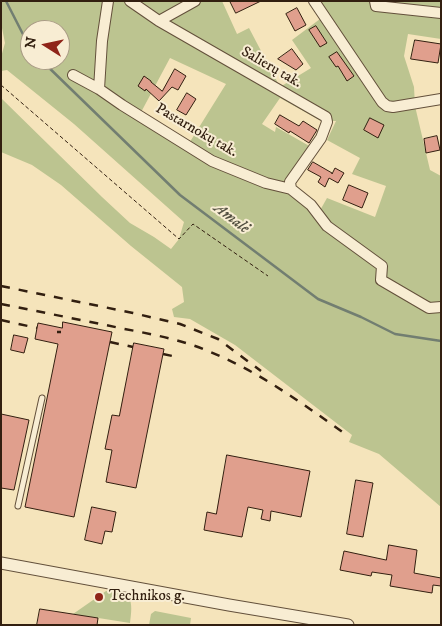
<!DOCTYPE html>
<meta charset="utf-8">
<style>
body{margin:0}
#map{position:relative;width:442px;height:626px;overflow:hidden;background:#f5e4bb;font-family:"IM FELL DW Pica",serif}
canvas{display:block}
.frame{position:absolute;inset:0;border:2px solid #321f10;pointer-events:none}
.north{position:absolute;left:20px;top:20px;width:50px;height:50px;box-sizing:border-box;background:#f8edd3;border:1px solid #a99b85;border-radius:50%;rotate:280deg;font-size:14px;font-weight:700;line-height:20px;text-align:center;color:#321f10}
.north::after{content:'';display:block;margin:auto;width:18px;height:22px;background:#8f2418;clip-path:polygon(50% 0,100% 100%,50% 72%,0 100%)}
</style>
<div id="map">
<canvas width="442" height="626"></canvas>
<div class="frame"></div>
<div class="north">N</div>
</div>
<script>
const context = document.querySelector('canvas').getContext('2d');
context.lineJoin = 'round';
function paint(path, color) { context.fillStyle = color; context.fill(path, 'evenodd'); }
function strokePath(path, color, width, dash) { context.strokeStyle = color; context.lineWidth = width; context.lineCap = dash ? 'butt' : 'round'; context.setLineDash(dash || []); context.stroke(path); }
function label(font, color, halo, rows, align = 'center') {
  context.font = font + ' "IM FELL DW Pica",serif'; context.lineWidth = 4; context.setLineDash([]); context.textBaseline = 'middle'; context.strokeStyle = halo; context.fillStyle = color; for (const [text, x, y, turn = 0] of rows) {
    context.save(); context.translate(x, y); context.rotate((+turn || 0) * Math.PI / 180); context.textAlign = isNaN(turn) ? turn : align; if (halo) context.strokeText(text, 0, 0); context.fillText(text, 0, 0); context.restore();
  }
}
paint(new Path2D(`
 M1 1H222L237 34 249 28 280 87 311 68 292 40 324 16 314 1H441V39L408 34 404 56 414 87 415 106 430 170 441 176V507L379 454 349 442 352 435 235 345 190 319 174 317 172 309 184 302 182 287 131 246 61 185 32 165 1 152V98L102 197 130 223 154 237 171 249 179 239 184 222 74 124 7 70 1 71V57L5 43 1 23ZM30 30H60V60H30ZM170 58 226 84 188 145 139 116ZM280 98 321 121H336L327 140 360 158 352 174 386 186 375 217 327 198 318 214 284 187 311 147 276 127 275 132 262 124Z
 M106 591 128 595C133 604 131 613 130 623L73 614Z
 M155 611 191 618 190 625H149L151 614Z`), '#bcc490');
strokePath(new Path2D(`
 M6 1 30 48
 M41 60 180 195 318 299 361 317 395 334 441 341`), '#727e71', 2.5);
const building = new Path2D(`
 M230 1H261L236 13Z
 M297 8 306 25 295 31 286 14Z
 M316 26 327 43 320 47 309 30Z
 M415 40 441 44 438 63 411 59Z
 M292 49 303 64 296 70 278 59Z
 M337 52 354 76 347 81 338 66 336 67 329 57Z
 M175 69 186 76 178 90 172 87 159 101 146 89 145 91 138 86 144 76 151 81V82L162 91Z
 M187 93 196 99 186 115 177 110Z
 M280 115 299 126 303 121 317 130 309 143 290 131 289 133 275 124Z
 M370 118 384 125 378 138 364 130Z
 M437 136 440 150 426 153 424 139Z
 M313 162 332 173V174L335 168 344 173 338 183 329 178 325 187 318 182 321 177 308 170Z
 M349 185 368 193 362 208 343 200Z
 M63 322 112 332 74 517 25 507 58 344 35 339 37 328 38 323 62 328Z
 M14 335 28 338 24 353 11 350Z
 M134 343 164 349 136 488 106 482 112 450 105 449 112 415 119 416Z
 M1 414 29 420 14 490 1 488Z
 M227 455 310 471 301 517 271 511 270 521 261 519 263 510 248 507 242 537 204 530 207 512 216 514Z
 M356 480 373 483 363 537 347 534Z
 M92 507 116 512 112 532 105 531 102 544 85 540Z
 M389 545 417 550 414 573 441 578V586L433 585 432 593 390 586 392 575 372 572 371 576 340 570 344 551 386 560Z
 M40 609 98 618 97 625H37Z`);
paint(building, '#e09f8d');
strokePath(building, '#321f10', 1);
const service = new Path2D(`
 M18 506 42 398`);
const minor = new Path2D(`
 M130 1 159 21 326 117 327 122 321 138 290 182 291 189
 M314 1 382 102 387 106 393 107 441 99
 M375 1 376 6 441 13
 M159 21 195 1
 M73 75 99 89 122 105 212 161 266 183 291 189 311 205 327 226 382 266 381 280 429 308 441 307
 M99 89 102 41 108 1`);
const tertiary = new Path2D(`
 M1 563 229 605 348 625`);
strokePath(service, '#63503b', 7);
strokePath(minor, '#63503b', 12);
strokePath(tertiary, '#63503b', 13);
strokePath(new Path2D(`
 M1 85 179 239 193 224 268 276`), '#321f10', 1, [4, 2.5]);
strokePath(service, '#f8edd3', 5);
strokePath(minor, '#f8edd3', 10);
strokePath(tertiary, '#f8edd3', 11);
strokePath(new Path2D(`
 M1 286 133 313 180 324 218 339 261 371
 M1 304C41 312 81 320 120 328 150 334 180 339 208 351 258 371 300 402 344 433
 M1 320 37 328
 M57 332H61
 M110 342 133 347
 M163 354 177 357`), '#321f10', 2.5, [9, 9]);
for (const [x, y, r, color] of [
 [99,597,5,"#8f2418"]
]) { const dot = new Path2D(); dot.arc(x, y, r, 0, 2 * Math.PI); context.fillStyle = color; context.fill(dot); strokePath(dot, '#f8edd3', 2); }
label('15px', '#321f10', '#f8edd3', [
 ["Salierų tak.",271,68,30],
 ["Pastarnokų tak.",196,131,30]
]);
label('15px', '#321f10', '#f8edd3', [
 ["Technikos g.",109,597]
], 'left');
label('italic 16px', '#524f40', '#f8edd3', [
 ["Amalė",231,219,37]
]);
</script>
